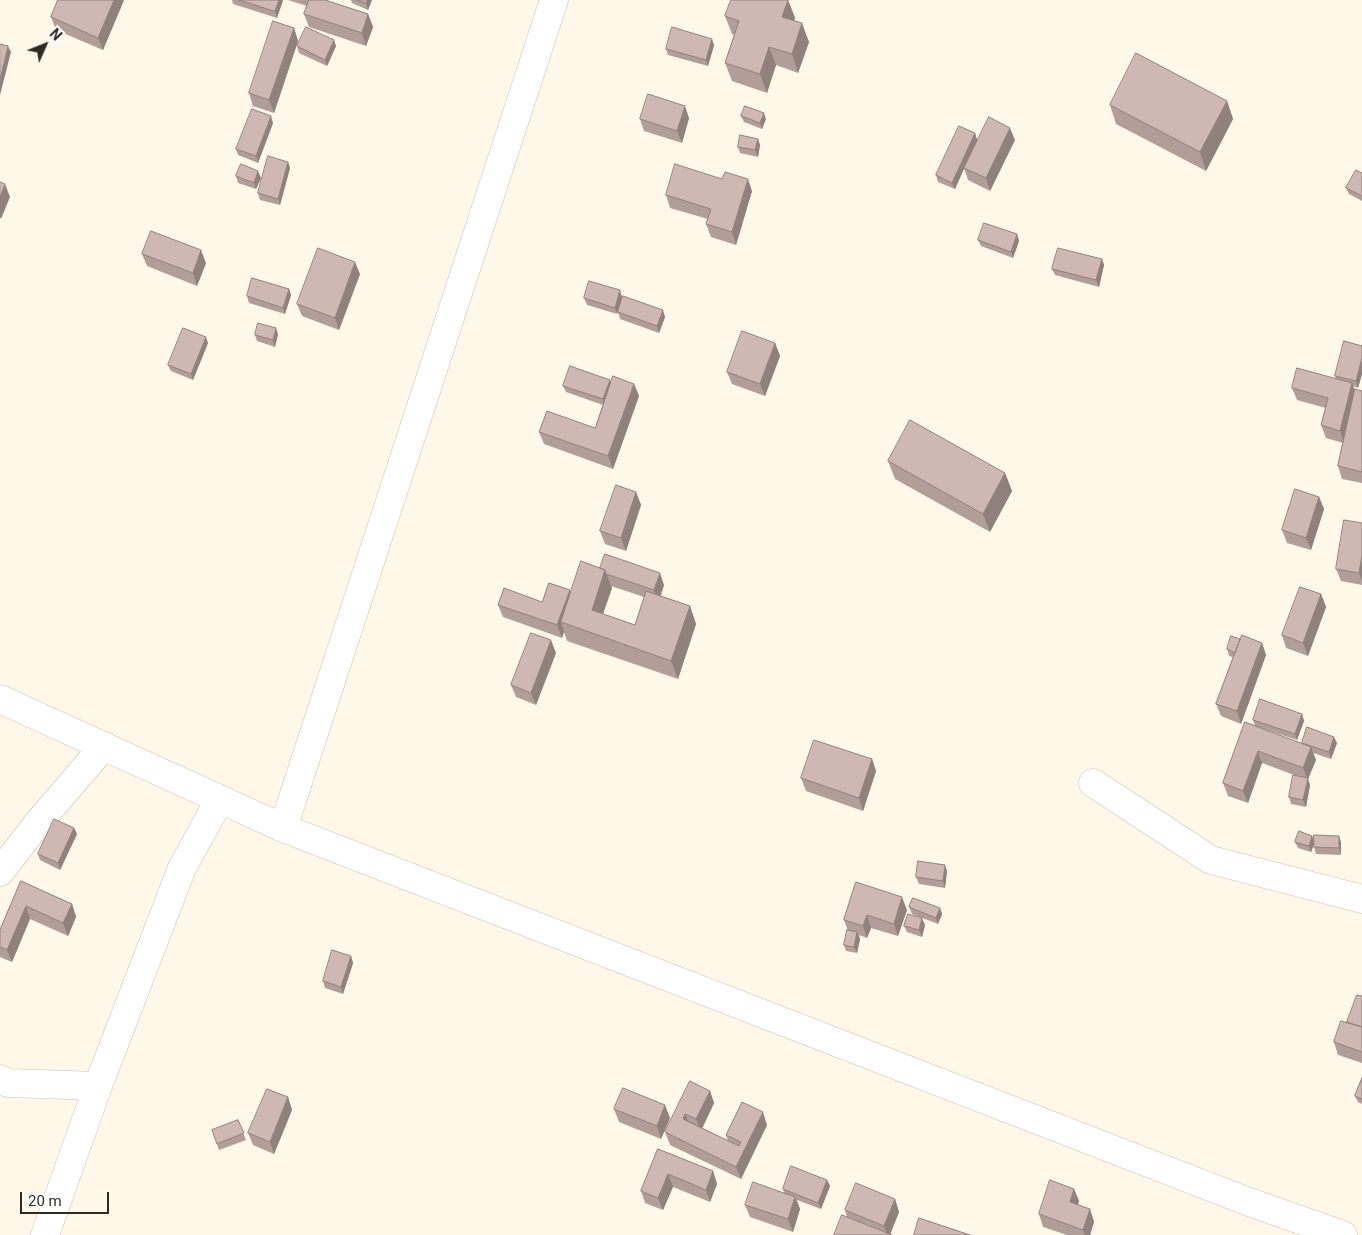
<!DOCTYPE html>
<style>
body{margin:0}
#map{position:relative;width:1362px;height:1235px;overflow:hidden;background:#fff7e8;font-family:Roboto,sans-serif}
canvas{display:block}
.north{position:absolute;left:20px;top:20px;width:50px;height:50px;-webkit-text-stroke:4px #fff;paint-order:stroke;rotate:46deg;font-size:14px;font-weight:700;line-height:20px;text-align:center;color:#2f2b24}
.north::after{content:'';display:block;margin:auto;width:18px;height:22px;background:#2f2b24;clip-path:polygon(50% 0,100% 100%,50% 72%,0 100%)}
.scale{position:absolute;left:20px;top:1192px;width:89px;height:22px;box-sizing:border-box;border:2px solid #2f2b24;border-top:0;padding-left:6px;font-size:15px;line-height:18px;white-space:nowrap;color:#2f2b24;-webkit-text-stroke:4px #fff;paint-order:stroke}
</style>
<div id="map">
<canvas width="1362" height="1235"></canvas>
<div class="north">N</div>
<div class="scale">20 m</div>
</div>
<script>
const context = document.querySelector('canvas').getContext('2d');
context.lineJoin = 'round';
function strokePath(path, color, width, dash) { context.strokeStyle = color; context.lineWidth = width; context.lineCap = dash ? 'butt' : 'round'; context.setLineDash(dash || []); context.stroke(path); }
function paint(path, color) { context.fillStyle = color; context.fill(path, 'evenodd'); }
const minor = new Path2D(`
 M0 699 283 828 1249 1202 1343 1235
 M1093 783 1211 860 1362 899
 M283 828 554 0
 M0 872 38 823 104 746
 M0 1079 8 1083 98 1086
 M45 1235 98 1086 182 868 220 799`);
strokePath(minor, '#cac2af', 29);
strokePath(minor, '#fff', 28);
paint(new Path2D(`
 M58 0H124L103 50 56 30 51 17Z
 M232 0H283L277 18 233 4Z
 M288 0H325L368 14 373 27 366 46 309 27 304 14 307 6Z
 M351 0H372L368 10 352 3Z
 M788 0 795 18 794 20 809 42 798 73 776 65 767 93 732 81 725 63 734 35 732 34 725 16Z
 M294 28 298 41 274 113 253 106 249 93Z
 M714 45 708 66 668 55 666 49Z
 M297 46H336L327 66 299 53Z
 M1227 101 1233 119 1206 171 1116 124 1110 105Z
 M741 116 766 119 762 129 744 122Z
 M689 118 682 143 644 131 640 119Z
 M273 123 258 163 238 155 236 149Z
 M975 133 977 140H1015L990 191 968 180 964 168 955 189 938 182 936 175Z
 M758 139 760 145 758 157 740 153 738 147Z
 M288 162 290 168 280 205 260 200 258 193Z
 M1362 173V201L1349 194 1346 188Z
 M236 176 261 178 256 189 238 183Z
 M752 191 736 245 711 237 706 224 708 219 670 208 666 195Z
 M1017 234 1019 241 1013 258 981 246 978 240Z
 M142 254 206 263 197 286 147 266Z
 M1102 259 1104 265 1099 287 1055 275 1052 269Z
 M360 274 339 330 302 316 297 304Z
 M289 289 291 295 285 314 249 303 247 296Z
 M622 297 617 314 587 305 584 298Z
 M618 312 665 317 659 333 620 319Z
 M278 334 275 347 257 341 255 335Z
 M208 343 193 380 171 371 168 365Z
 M775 343 780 356 765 396 732 384 727 372Z
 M1362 346V374L1358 388 1353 386 1355 391H1362V483L1342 479 1338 466 1343 443 1326 438 1321 425 1326 408 1297 400 1292 388 1336 379 1335 376Z
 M610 380 611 382 634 384 639 396 613 469 544 444 539 432 595 428 603 405 566 392 563 386Z
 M888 461 1005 473 1012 491 990 532 895 479Z
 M636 492 641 505 626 551 605 544 600 531Z
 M1319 497 1324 509 1311 550 1287 543 1282 530Z
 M1362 523V585L1341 581 1336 569Z
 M600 568 664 585 661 596 690 606 696 624 678 679 567 641 564 632 562 638 503 617 498 605 542 602 571 593ZM611 586 644 597 635 625 603 614 612 588Z
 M1321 594 1326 607 1308 656 1286 648 1282 635Z
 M1240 639 1262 643 1266 655 1241 724 1221 716 1216 704 1233 657 1229 656 1227 649Z
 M556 653 536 705 516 697 511 685Z
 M1302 714 1304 721 1297 740 1255 726 1253 720Z
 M1245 722 1302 744 1337 743 1331 759 1313 753 1316 760 1308 779 1310 785 1306 807 1291 804 1289 797 1294 775 1262 763 1248 803 1228 796 1223 783Z
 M872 759 876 771 863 811 806 791 801 778Z
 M74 828 77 834 60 870 40 860 38 854Z
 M1314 841 1341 842V855L1316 854 1314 847V844L1311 852 1298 848 1295 842Z
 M947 871 945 888 919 884 916 877Z
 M21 881 72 904 76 917 68 936 30 919 12 962 0 957V930Z
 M856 882 907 910 898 936 871 928 867 938 859 935 860 939 857 953 846 951 844 945 848 931 844 920Z
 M909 907 940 908 942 914 938 924 912 914Z
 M925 925 922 937 907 932 904 926Z
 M351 956 353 963 343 994 325 988 323 981Z
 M1362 996V1063L1338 1055 1334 1042Z
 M1362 1078V1104L1358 1102 1355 1096Z
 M710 1091 714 1103 702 1128 728 1141 726 1135 767 1125 741 1179 670 1145 665 1132Z
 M288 1097 292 1110 274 1154 253 1145 248 1133Z
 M614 1109 670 1118 661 1139 619 1122Z
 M238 1120 246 1140 219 1150 212 1130Z
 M658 1149 713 1171 717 1184 710 1202 673 1187 663 1210 645 1203 641 1191Z
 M827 1180 830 1186 821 1209 797 1200 800 1209 793 1232 750 1217 745 1205 784 1193 783 1189Z
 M1074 1189 1079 1201 1078 1205 1090 1209 1094 1222 1090 1235H1067L1043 1227 1039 1214Z
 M895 1199 899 1212 890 1234 847 1217 845 1210Z`), '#b29e99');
paint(new Path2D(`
 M114 0H124L103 50 98 38Z
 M279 0H283L277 18 275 11Z
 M367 0H372L368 10 366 3Z
 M788 0 795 18 789 35 782 17Z
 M368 14 373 27 366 46 362 33Z
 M802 23 809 42 798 73 792 54Z
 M294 28 298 41 274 113 269 100Z
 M712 39 714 45 708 66 706 60Z
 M334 40 336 46 327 66 325 60Z
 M8 46 11 52 0 95V80Z
 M769 47 776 65 767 93 760 74Z
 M1227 101 1233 119 1206 171 1200 152Z
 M685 106 689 118 682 143 677 131Z
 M764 113 766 119 762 129 760 123Z
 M271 116 273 123 258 163 256 156Z
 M1010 128 1015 140 990 191 986 178Z
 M975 133 977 140 955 189 952 183Z
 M758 139 760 145 758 157 755 150Z
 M288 162 290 168 280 205 278 199Z
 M258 171 261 178 256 189 254 183Z
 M748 179 752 191 736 245 732 232Z
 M5 184 10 197 1 219 0 217V197Z
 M1017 234 1019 241 1013 258 1011 252Z
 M201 250 206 263 197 286 193 273Z
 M1102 259 1104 265 1099 287 1096 280Z
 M355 262 360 274 339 330 335 318Z
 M289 289 291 295 285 314 283 308Z
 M620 290 622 297 617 314 615 308Z
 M663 310 665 317 659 333 657 326Z
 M276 328 278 334 275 347 273 340Z
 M206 337 208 343 193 380 191 374Z
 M775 343 780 356 765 396 760 384Z
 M1362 358V374L1358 388 1356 381Z
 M610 380 612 386 605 406 603 399Z
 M1352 383 1357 396 1344 443 1340 431Z
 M634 384 639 396 613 469 608 456Z
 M1005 473 1012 491 990 532 983 514Z
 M636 492 641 505 626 551 621 538Z
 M1319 497 1324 509 1311 550 1306 538Z
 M1362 555V581L1359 573Z
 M605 570 612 588 598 628 592 610Z
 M660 573 664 585 658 602 654 590Z
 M570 590 574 603 561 622 564 632 562 638 557 625Z
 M1321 594 1326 607 1308 656 1303 643Z
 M690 606 696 624 678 679 671 661Z
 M551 640 556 653 536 705 531 693Z
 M1262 643 1266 655 1241 724 1237 711Z
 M1302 714 1304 721 1297 740 1295 734Z
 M1334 737 1337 743 1331 759 1329 752Z
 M1311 747 1316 760 1308 779 1310 785 1306 807 1303 800 1308 780 1303 768Z
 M1258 751 1262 763 1248 803 1243 791Z
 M872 759 876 771 863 811 859 798Z
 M74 828 77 834 60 870 58 863Z
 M1312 836 1315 842 1311 852 1309 846Z
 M1339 836 1341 842V855L1339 848Z
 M945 865 947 871 945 888 943 881Z
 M902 897 907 910 898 936 894 924Z
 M72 904 76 917 68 936 63 923Z
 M26 906 30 919 12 962 7 950Z
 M940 908 942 914 938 924 936 918Z
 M867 915 871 928 867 938 863 926Z
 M922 918 925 925 922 937 919 930Z
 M857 932 860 939 857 953 854 947Z
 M351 956 353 963 343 994 341 987Z
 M710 1091 714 1103 701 1131 696 1119Z
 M288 1097 292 1110 274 1154 270 1142Z
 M665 1105 670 1118 661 1139 657 1126Z
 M763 1112 767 1125 741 1179 736 1167Z
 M685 1114 690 1126 683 1119Z
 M713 1171 717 1184 710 1202 706 1190Z
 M668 1174 673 1187 663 1210 658 1198Z
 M827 1180 830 1186 821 1209 818 1203Z
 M1074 1189 1079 1201 1074 1215 1070 1202Z
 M795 1197 800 1209 793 1232 788 1219Z
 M895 1199 899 1212 890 1235H887L884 1226Z
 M1090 1209 1094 1222 1090 1235H1085L1083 1230Z`), '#91817d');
const building = new Path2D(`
 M58 0H114L98 38 51 17Z
 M239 0H279L275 11Z
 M309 0H325L368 14 362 33 304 14Z
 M357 0H367L366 3Z
 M731 0H788L782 17 802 23 792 54 769 47 760 74 725 63 739 21 725 16Z
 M273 21 294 28 269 100 249 93Z
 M306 27 334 40 325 60 297 46Z
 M672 27 712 39 706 60 666 49Z
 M0 44 8 46 0 80Z
 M1136 53 1227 101 1200 152 1110 105Z
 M648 94 685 106 677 131 640 119Z
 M745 106 764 113 760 123 741 116Z
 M252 109 271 116 256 156 236 149Z
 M989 117 1010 128 986 178 964 168Z
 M959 126 975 133 952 183 936 175Z
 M740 135 758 139 755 150 738 147Z
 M268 156 288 162 278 199 258 193Z
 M241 164 258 171 254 183 236 176Z
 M675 164 722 179 725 172 748 179 732 232 706 224 711 209 666 195Z
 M1356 170 1362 173V196L1346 188Z
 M0 182 5 184 0 197Z
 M984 223 1017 234 1011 252 978 240Z
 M151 231 201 250 193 273 142 254Z
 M318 248 355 262 335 318 297 304Z
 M1058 248 1102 259 1096 280 1052 269Z
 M252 278 289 289 283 308 247 296Z
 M589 281 620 290 615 308 584 298Z
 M623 296 663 310 657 326 618 312Z
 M258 323 276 328 273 340 255 335Z
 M183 328 206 337 191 374 168 365Z
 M742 331 775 343 760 384 727 372Z
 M1344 341 1362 346V358L1356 381 1335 376Z
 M570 366 610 380 603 399 563 386Z
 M1297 368 1352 383 1340 431 1321 425 1328 398 1292 388Z
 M613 376 634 384 608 456 539 432 547 411 595 428Z
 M1355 389 1362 391V472L1338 466Z
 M910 420 1005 473 983 514 888 461Z
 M616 485 636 492 621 538 600 531Z
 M1295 489 1319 497 1306 538 1282 530Z
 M1344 520 1362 523V555L1359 573 1336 569Z
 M605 554 660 573 654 590 606 574 605 570 600 568Z
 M581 561 605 570 592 610 635 625 646 591 690 606 671 661 561 622Z
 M549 583 570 590 557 625 498 605 504 588 542 602Z
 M1300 587 1321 594 1303 643 1282 635Z
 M531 633 551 640 531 693 511 685Z
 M1242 635 1262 643 1237 711 1216 704Z
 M1231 636 1240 639 1235 653 1227 649Z
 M1260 699 1302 714 1295 734 1253 720Z
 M1245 722 1311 747 1303 768 1258 751 1243 791 1223 783Z
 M1307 727 1334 737 1329 752 1302 743Z
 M814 740 872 759 859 798 801 778Z
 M1293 775 1308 778 1303 800 1289 797Z
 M54 819 74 828 58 863 38 854Z
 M1299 831 1312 836 1309 846 1295 842Z
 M1314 835 1339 836V848L1314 847Z
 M918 861 945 865 943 881 916 877Z
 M21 881 72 904 63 923 26 906 7 950 0 947V930Z
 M856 882 902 897 894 924 867 915 863 926 844 920Z
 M913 898 940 908 936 918 909 907Z
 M908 914 922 918 919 930 904 926Z
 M847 930 857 932 854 947 844 945Z
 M332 950 351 956 341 987 323 981Z
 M1357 995 1362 996V1027L1347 1022Z
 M1341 1021 1362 1027V1052L1334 1042Z
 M1362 1078V1099L1355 1096Z
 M690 1081 710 1091 696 1119 685 1114 683 1119 739 1146 741 1142 726 1135 742 1102 763 1112 736 1167 665 1132Z
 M623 1088 665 1105 657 1126 614 1109Z
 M267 1089 288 1097 270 1142 248 1133Z
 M238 1120 244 1133 217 1144 212 1130Z
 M658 1149 713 1171 706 1190 668 1174 658 1198 641 1191Z
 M791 1166 827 1180 818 1203 783 1189Z
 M1050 1180 1074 1189 1070 1202 1090 1209 1083 1230 1039 1214Z
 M753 1182 795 1197 788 1219 745 1205Z
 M856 1183 895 1199 884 1226 845 1210Z
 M842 1215 892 1235H834Z
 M919 1218 970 1235H914Z`);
paint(building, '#cfb8b2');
strokePath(building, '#91817d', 1);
</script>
